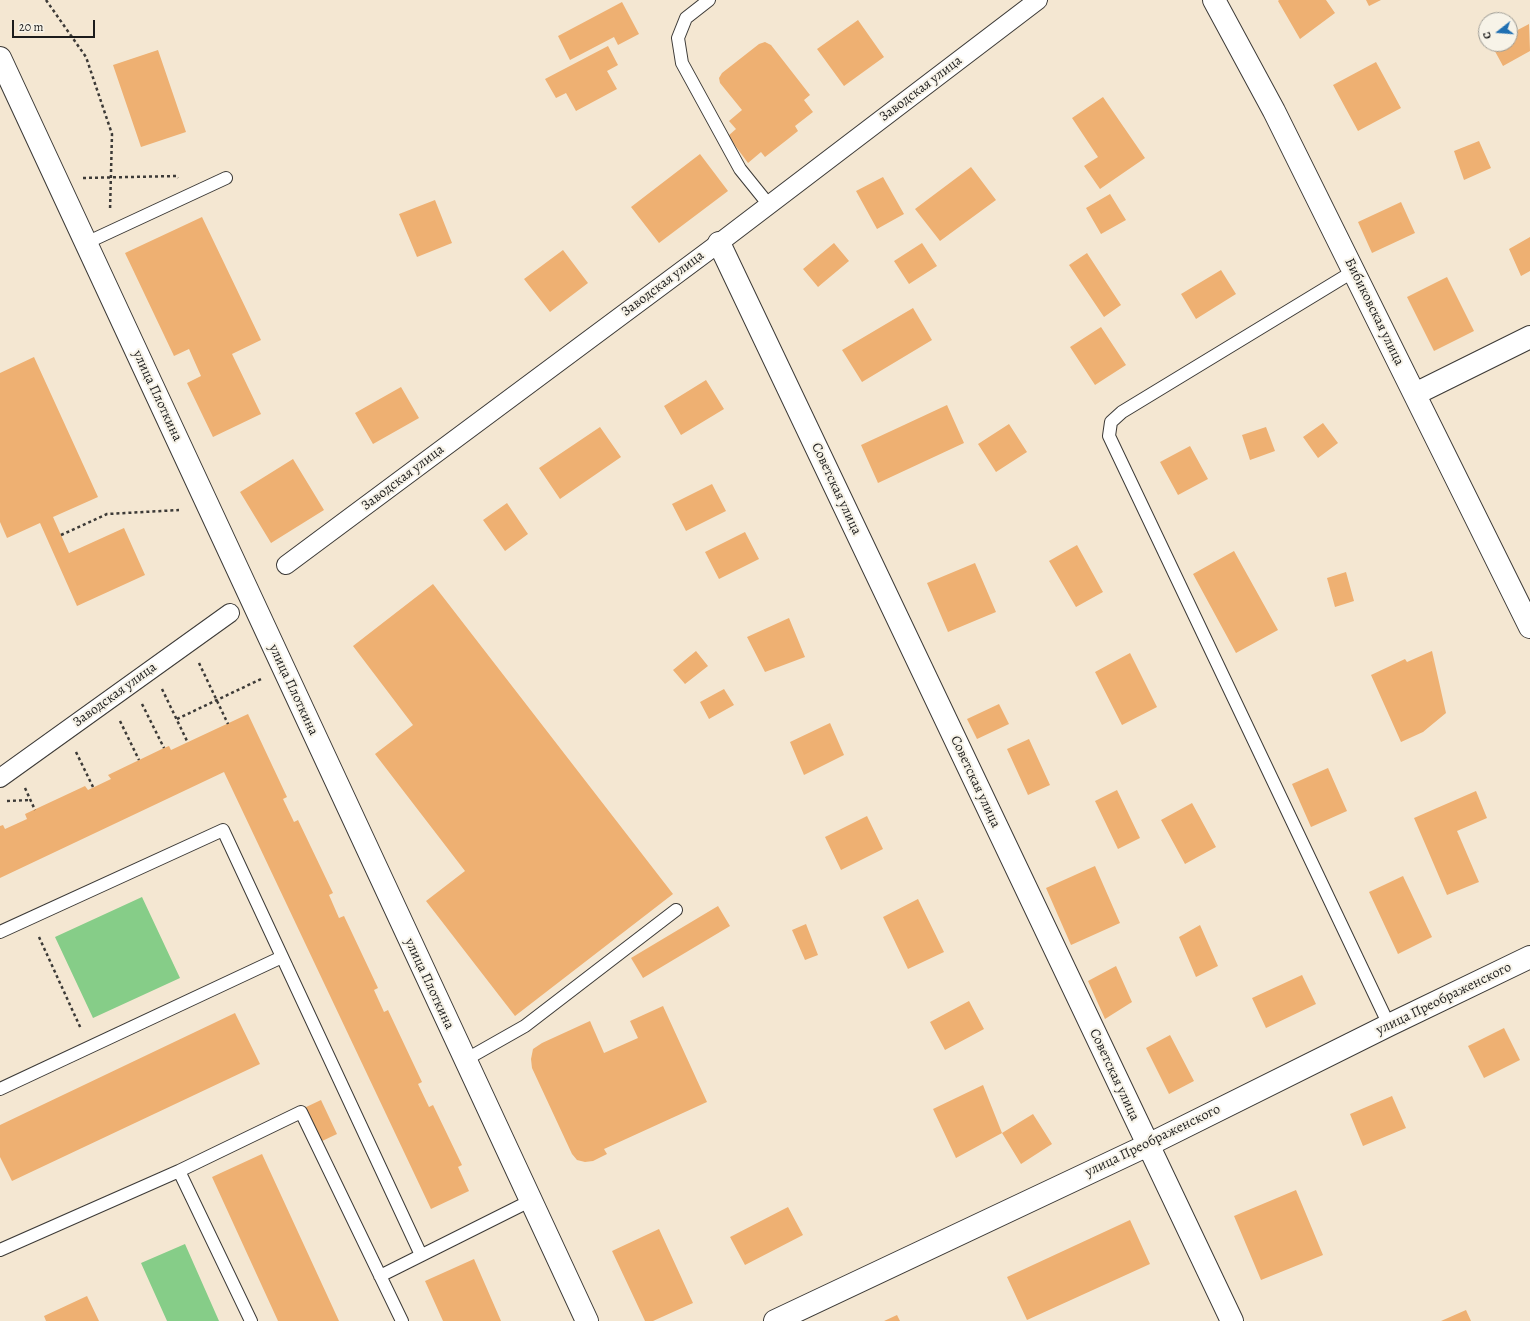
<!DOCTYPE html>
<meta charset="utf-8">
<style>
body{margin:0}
#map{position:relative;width:1530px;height:1321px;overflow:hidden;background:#f4e7d2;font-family:Alegreya,serif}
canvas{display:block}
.north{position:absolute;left:1478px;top:12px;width:40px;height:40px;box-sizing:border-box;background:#f7f3e8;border:1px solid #9f9d96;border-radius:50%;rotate:253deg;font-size:11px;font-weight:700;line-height:16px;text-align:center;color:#1c1c1c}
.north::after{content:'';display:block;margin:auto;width:14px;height:18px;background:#1f6fb2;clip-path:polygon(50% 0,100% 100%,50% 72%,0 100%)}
.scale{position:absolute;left:12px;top:20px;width:83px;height:18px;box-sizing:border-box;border:2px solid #1c1c1c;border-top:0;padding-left:5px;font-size:12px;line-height:14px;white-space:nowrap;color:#1c1c1c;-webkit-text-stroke:3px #f7f3e8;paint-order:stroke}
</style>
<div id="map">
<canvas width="1530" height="1321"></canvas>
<div class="north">С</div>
<div class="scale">20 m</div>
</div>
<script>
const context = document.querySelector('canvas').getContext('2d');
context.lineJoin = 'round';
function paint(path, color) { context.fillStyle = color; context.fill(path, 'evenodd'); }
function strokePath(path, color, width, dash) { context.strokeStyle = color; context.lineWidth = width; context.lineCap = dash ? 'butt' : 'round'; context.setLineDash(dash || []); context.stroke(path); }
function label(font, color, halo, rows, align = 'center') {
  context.font = font + ' Alegreya,serif'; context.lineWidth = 4; context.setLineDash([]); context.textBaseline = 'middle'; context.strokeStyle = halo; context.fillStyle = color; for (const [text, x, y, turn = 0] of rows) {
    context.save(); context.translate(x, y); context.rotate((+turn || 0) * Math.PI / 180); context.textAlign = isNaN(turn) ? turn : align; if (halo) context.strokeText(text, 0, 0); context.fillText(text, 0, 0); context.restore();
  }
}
paint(new Path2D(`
 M142 897 180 978 93 1018 55 937Z
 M185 1244 219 1321H167L141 1263Z`), '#86cd88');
paint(new Path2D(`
 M1279 0H1326L1335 13 1300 39 1278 1Z
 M1366 0H1381L1369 6Z
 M622 2 639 34 618 45 614 37 570 60 558 36Z
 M858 20 884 57 844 86 817 49Z
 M1529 24 1530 51 1503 66 1491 44H1510V34Z
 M765 42 771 45 810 95 804 100 813 112 795 126 798 131 788 139 765 157 761 152 748 163 728 136 736 129 729 121 742 110 720 83 719 78 722 73 759 44Z
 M608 46 618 65 607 71 617 89 576 111 566 93 556 98 545 79Z
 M158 50 186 132 141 147 113 65Z
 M1376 62 1401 108 1358 131 1333 85Z
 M1103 97 1145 158 1100 189 1084 166 1098 157 1072 118Z
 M1479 141 1491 168 1464 180 1454 151Z
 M700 154 728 191 659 243 631 207Z
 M971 167 996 200 940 241 915 209Z
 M883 177 904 214 877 229 856 191Z
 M1110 194 1126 220 1101 234 1086 208Z
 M435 200 452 243 417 257 399 214Z
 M1401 202 1415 233 1372 253 1358 222Z
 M202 217 261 340 232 354 261 414 213 437 187 383 201 376 189 349 174 356 125 253Z
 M1530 237V271L1521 276 1509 249Z
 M834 243 849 261 818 287 803 269Z
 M922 243 937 266 909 284 894 261Z
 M563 250 588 283 550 312 524 279Z
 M1087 253 1121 305 1104 317 1069 265Z
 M1221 270 1236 294 1196 319 1181 294Z
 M1447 277 1474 331 1434 351 1407 297Z
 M913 308 932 340 862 382 842 350Z
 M1101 327 1126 365 1095 385 1070 347Z
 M34 357 98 497 53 517 69 553 124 528 145 575 77 606 40 523 7 538 0 522V373Z
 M706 380 724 409 681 435 664 406Z
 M401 387 419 418 373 444 355 413Z
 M947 405 964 443 878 483 861 445Z
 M1323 423 1338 443 1318 458 1303 437Z
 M1009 424 1027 452 996 472 978 444Z
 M600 427 621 457 560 499 539 468Z
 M1266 427 1275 451 1250 460 1242 435Z
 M1190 446 1208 479 1178 495 1160 462Z
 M293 459 324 510 271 543 240 492Z
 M712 484 726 511 686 531 672 504Z
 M507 503 528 534 505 551 483 520Z
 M745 532 759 559 719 579 705 552Z
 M1077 545 1103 592 1076 607 1049 561Z
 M1234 551 1278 630 1236 653 1193 574Z
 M975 563 996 612 948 632 927 583Z
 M1346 572 1354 601 1335 607 1327 578Z
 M433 584 673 894 515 1016 426 901 465 871 375 754 413 725 353 646Z
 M789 618 805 657 765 672 747 637Z
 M696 651 708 666 685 684 673 670Z
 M1432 651 1446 713 1423 732 1401 742 1371 675 1405 659 1407 662Z
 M1130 653 1157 707 1122 725 1095 672Z
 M724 689 734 705 709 719 700 702Z
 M999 704 1009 724 977 739 967 719Z
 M248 714 287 797 283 799 294 822 298 820 333 893 329 895 339 918 344 916 378 988 374 990 384 1012 388 1010 422 1082 418 1084 429 1107 433 1105 462 1165 458 1167 469 1191 431 1209 224 772 0 878V826L3 825 5 829 27 819 25 814 85 786 88 790 111 779 108 775 164 748 169 746 171 750Z
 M830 723 844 755 804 775 790 742Z
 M1029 739 1050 785 1028 795 1007 749Z
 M1328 768 1347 811 1311 827 1292 784Z
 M1117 790 1140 838 1118 849 1095 801Z
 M1476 791 1487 818 1457 831 1479 882 1447 895 1414 818Z
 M1192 803 1216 847 1185 864 1161 820Z
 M867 816 883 849 841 870 825 837Z
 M1095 866 1120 923 1071 945 1046 888Z
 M1403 876 1432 937 1398 954 1369 892Z
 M918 899 944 952 908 969 883 917Z
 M718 906 730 926 643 978 631 958Z
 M806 924 818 955 805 960 792 930Z
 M1200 925 1218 966 1196 977 1179 937Z
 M1116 966 1132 1002 1105 1019 1088 981Z
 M1302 975 1316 1004 1266 1028 1252 998Z
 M969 1001 984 1029 945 1050 930 1022Z
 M663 1006 707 1102 604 1149 607 1154 593 1161 585 1162 577 1160 572 1154 532 1068 531 1059 533 1049 542 1043 590 1021 604 1053 638 1038 630 1021Z
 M235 1013 260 1064 12 1181 0 1157V1125Z
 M1504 1028 1520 1060 1484 1078 1468 1046Z
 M1170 1035 1194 1081 1169 1094 1146 1048Z
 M983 1085 1002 1133 956 1158 933 1109Z
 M1392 1096 1406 1128 1363 1146 1350 1114Z
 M321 1100 337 1134 320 1142 304 1108Z
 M1033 1114 1052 1144 1021 1164 1002 1133Z
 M262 1154 339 1321H278L212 1177Z
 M1296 1190 1323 1255 1261 1280 1234 1216Z
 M788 1207 803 1235 745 1265 730 1237Z
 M1130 1220 1150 1264 1027 1320 1007 1277Z
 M659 1229 693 1303 653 1321H645L612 1251Z
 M474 1259 501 1321H443L425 1281Z
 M87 1296 99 1321H46L44 1316Z
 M1466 1310 1471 1321H1441Z
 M897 1315 900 1321H884Z`), '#eeb072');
const service = new Path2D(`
 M709 0 686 18 678 38 682 63 740 169 769 205
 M86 243 226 178
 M1354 271 1122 412 1111 422 1109 436 1389 1025
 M0 932 223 830 421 1255
 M465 1060 525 1026 676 910
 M0 1089 282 957
 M179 1171 251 1321
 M0 1250 179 1171 301 1112 402 1321
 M380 1276 530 1201`);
const pedestrian = new Path2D(`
 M286 565 719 243 1038 0
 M0 778 230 613`);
const minor = new Path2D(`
 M1214 0 1274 111 1530 627
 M719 243 1232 1321
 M1415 394 1530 337
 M775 1321 1148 1145 1389 1025 1530 957`);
const tertiary = new Path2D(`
 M0 58 587 1321`);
strokePath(service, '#3c3a37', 14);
strokePath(pedestrian, '#3c3a37', 20);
strokePath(minor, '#3c3a37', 24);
strokePath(tertiary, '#3c3a37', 24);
strokePath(new Path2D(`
 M46 0 86 57 112 134 110 211
 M83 178 177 176 178 178
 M61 535 107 514 179 510
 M199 663 228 724
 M162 689 188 743
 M142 704 164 748
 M177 719 261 679
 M120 721 139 760
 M76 752 93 787
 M25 788 35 810
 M7 801 31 800
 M39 937 81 1029`), '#3c3a37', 2.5, [3, 3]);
strokePath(service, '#fff', 12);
strokePath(pedestrian, '#fff', 18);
strokePath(minor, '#fff', 22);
strokePath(tertiary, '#fff', 22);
label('14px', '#1c1c1c', '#f7f3e8', [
 ["Заводская улица",921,89,-37],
 ["Заводская улица",663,284,-37],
 ["Бибиковская улица",1374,312,64],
 ["улица Плоткина",157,396,65],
 ["Заводская улица",403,478,-37],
 ["Советская улица",836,489,65],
 ["улица Плоткина",293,690,65],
 ["Заводская улица",115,695,-36],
 ["Советская улица",975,782,65],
 ["улица Плоткина",429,984,65],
 ["улица Преображенского",1444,999,-26],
 ["Советская улица",1114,1075,65],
 ["улица Преображенского",1153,1141,-26]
]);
</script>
